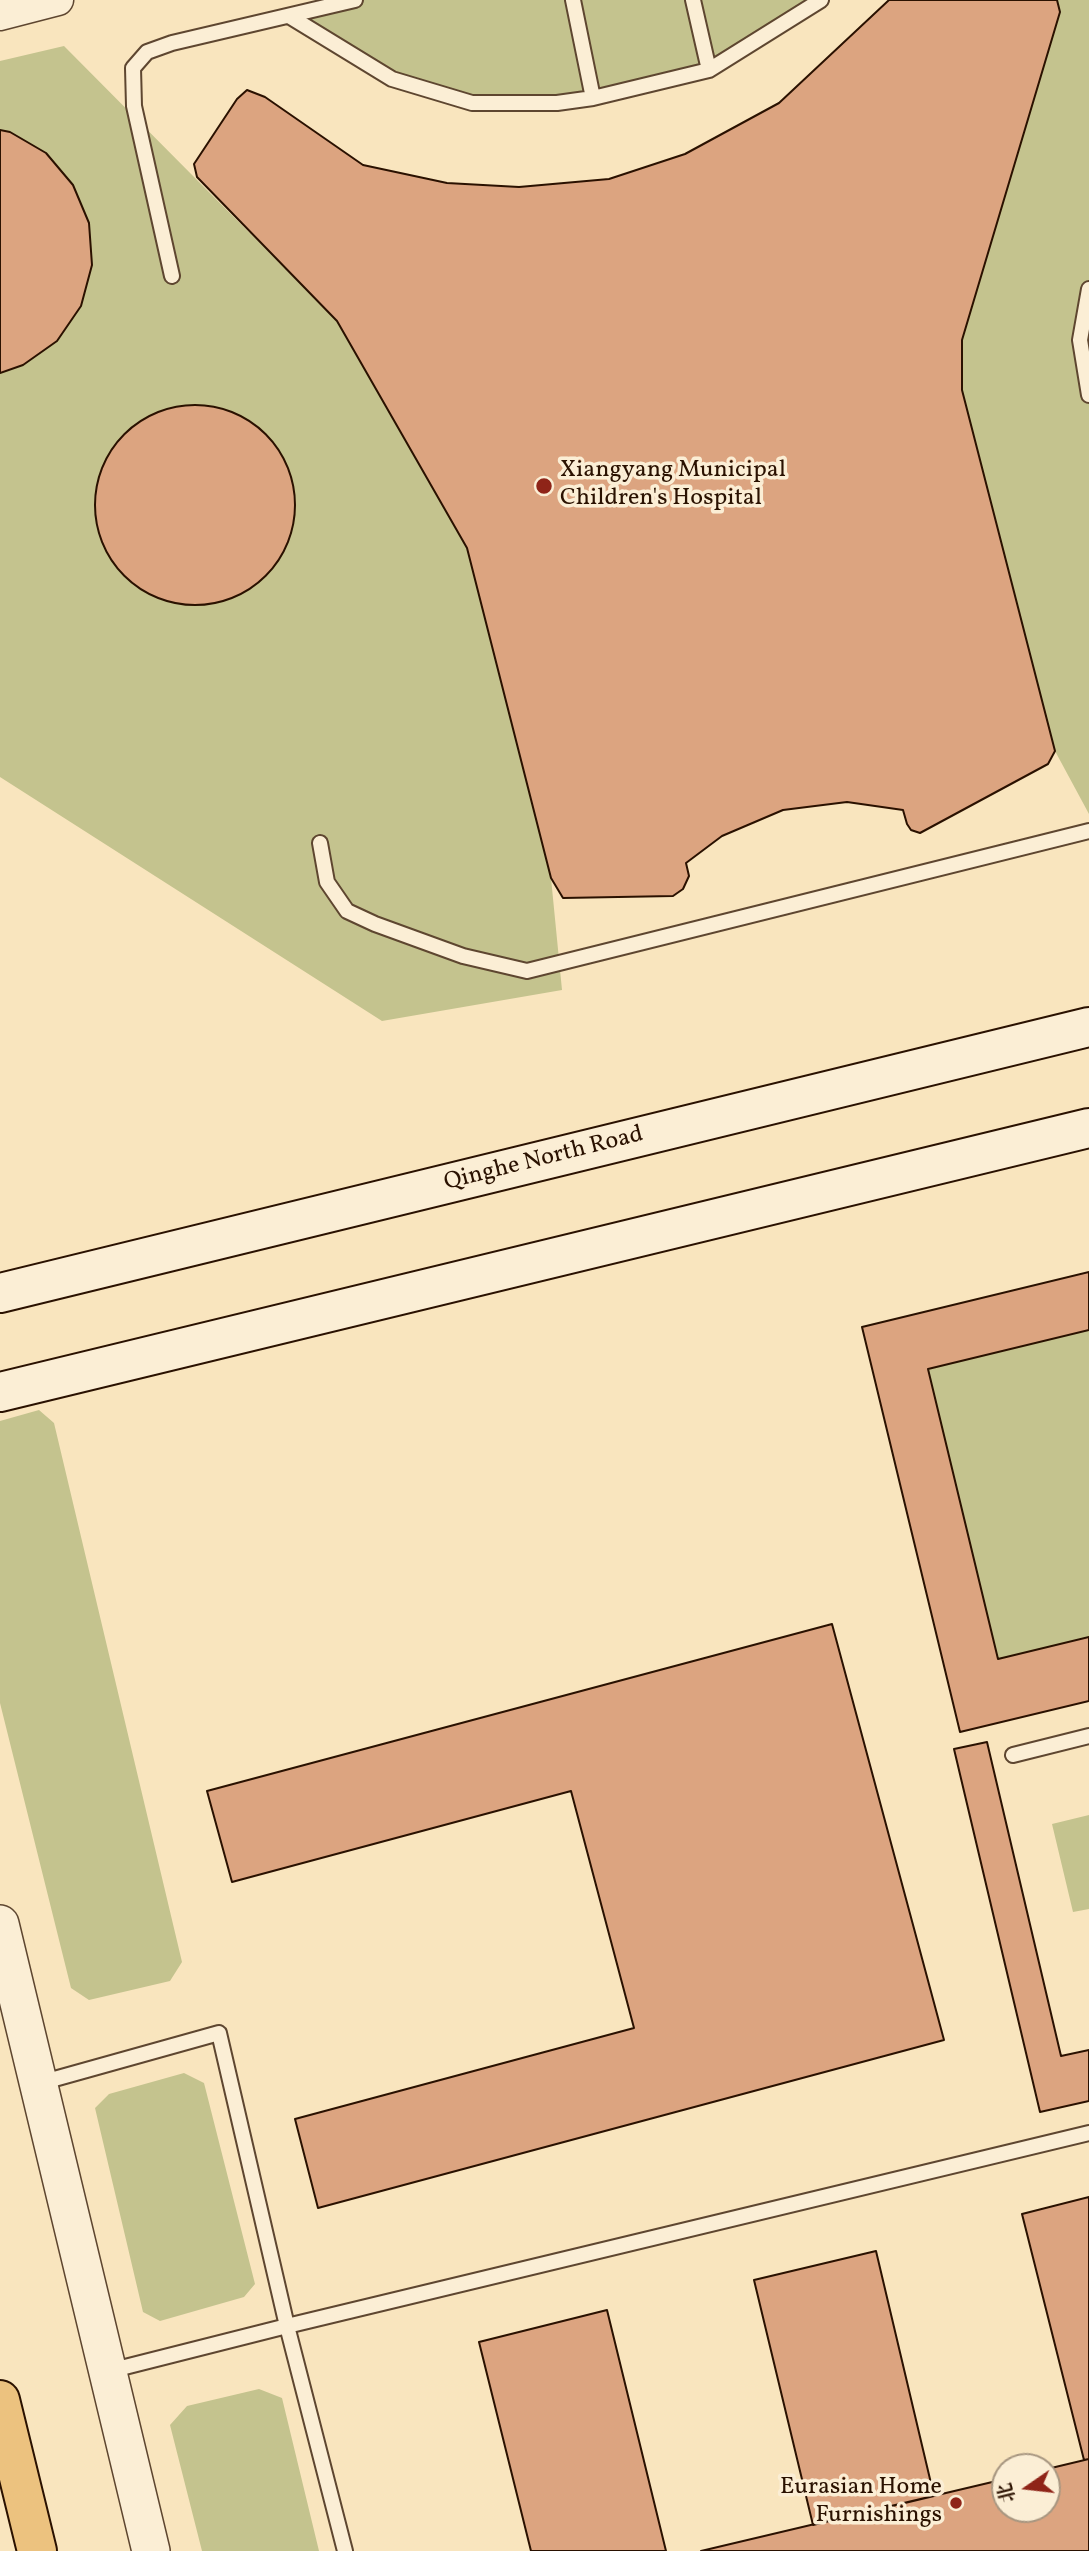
<!DOCTYPE html>
<meta charset="utf-8">
<style>
body{margin:0}
#map{position:relative;width:1089px;height:2551px;overflow:hidden;background:#f9e5be;font-family:Vollkorn,"Noto Serif SC",serif}
canvas{display:block}
.north{position:absolute;left:991px;top:2453px;width:70px;height:70px;box-sizing:border-box;background:#fbeed5;border:2px solid #a79680;border-radius:50%;rotate:256deg;font-size:19px;font-weight:700;line-height:28px;text-align:center;color:#2a1100}
.north::after{content:'';display:block;margin:auto;width:24px;height:32px;background:#8f2418;clip-path:polygon(50% 0,100% 100%,50% 72%,0 100%)}
</style>
<div id="map">
<canvas width="1089" height="2551"></canvas>
<div class="north">北</div>
</div>
<script>
const context = document.querySelector('canvas').getContext('2d');
context.lineJoin = 'round';
function paint(path, color) { context.fillStyle = color; context.fill(path, 'evenodd'); }
function strokePath(path, color, width, dash) { context.strokeStyle = color; context.lineWidth = width; context.lineCap = dash ? 'butt' : 'round'; context.setLineDash(dash || []); context.stroke(path); }
function label(font, color, halo, rows, align = 'center') {
  context.font = font + ' Vollkorn,serif'; context.lineWidth = 7; context.setLineDash([]); context.textBaseline = 'middle'; context.strokeStyle = halo; context.fillStyle = color; for (const [text, x, y, turn = 0] of rows) {
    context.save(); context.translate(x, y); context.rotate((+turn || 0) * Math.PI / 180); context.textAlign = isNaN(turn) ? turn : align; if (halo) context.strokeText(text, 0, 0); context.fillText(text, 0, 0); context.restore();
  }
}
paint(new Path2D(`
 M355 0H821L709 70 593 98 472 103 392 79 289 16Z
 M1057 0H1089V814L1055 751 962 390V340L970 308 1060 12Z
 M64 46 337 321 467 548 551 878 562 990 382 1021 0 777V61Z
 M1089 1330V1637L998 1659 928 1369Z
 M39 1410 54 1423 182 1962 170 1981 89 2000 71 1988 0 1703V1421Z
 M1089 1815V1909L1073 1912 1052 1824Z
 M184 2073 204 2083 255 2284 244 2297 160 2321 143 2312 95 2108 109 2094Z
 M259 2389 282 2398 319 2551H202L170 2425 187 2406Z`), '#c4c38e');
const building = new Path2D(`
 M889 0H1057L1060 12 962 340V390L1055 751 1048 764 920 833 911 830 907 824 903 810 847 802 783 810 722 836 686 863 689 876 683 889 673 896 563 898 551 878 467 548 337 321 197 177 194 164 237 99 247 90 265 97 363 165 447 183 519 187 609 179 685 154 779 103Z
 M0 130 10 132 46 153 73 185 89 223 92 265 81 306 57 341 23 365 0 373Z
 M95 505a100 100 0 1 1 200 0a100 100 0 1 1-200 0Z
 M1089 1272V1330L928 1369 998 1659 1089 1637V1701L960 1732 862 1327Z
 M832 1624 944 2040 318 2208 295 2119 634 2028 571 1791 232 1882 207 1791Z
 M987 1742 1061 2056 1089 2050V2101L1040 2112 954 1749Z
 M1089 2197V2459L1084 2460 1022 2214Z
 M876 2251 934 2496 813 2525 754 2280Z
 M607 2310 666 2551H531L479 2342Z
 M1089 2459V2551H701L1005 2479V2509H1047V2469Z`);
paint(building, '#dca480');
strokePath(building, '#2a1100', 2);
const service = new Path2D(`
 M573 0 593 98
 M693 0 709 70
 M289 16 392 79 472 103H557L593 98 709 70 821 0
 M172 276 134 106 133 68 147 52 172 43 355 0
 M1089 289 1080 340 1089 395
 M320 843 327 882 347 911 375 924 463 956 527 971 1089 831
 M1013 1755 1089 1736
 M40 2083 219 2033 287 2326 345 2551
 M109 2371 287 2326 1089 2133`);
const minor = new Path2D(`
 M0 15 58 0`);
const tertiary = new Path2D(`
 M0 1924 151 2551`);
const secondary = new Path2D(`
 M0 1293 1089 1027
 M0 1392 1089 1128`);
const trunk = new Path2D(`
 M0 2400 37 2551`);
strokePath(service, '#5e4630', 18);
strokePath(minor, '#5e4630', 33);
strokePath(tertiary, '#5e4630', 40);
strokePath(secondary, '#2a1100', 42);
strokePath(trunk, '#2a1100', 42);
strokePath(service, '#fbeed5', 14);
strokePath(minor, '#fbeed5', 30);
strokePath(tertiary, '#fbeed5', 37);
strokePath(secondary, '#fbeed5', 38);
strokePath(trunk, '#ecc27f', 38);
for (const [x, y, r, color] of [
 [544,486,9,"#8f2418"],
 [956,2503,7,"#8f2418"]
]) { const dot = new Path2D(); dot.arc(x, y, r, 0, 2 * Math.PI); context.fillStyle = color; context.fill(dot); strokePath(dot, '#fbeed5', 2.5); }
label('24px', '#2a1100', '#fbeed5', [
 ["Xiangyang Municipal",560,472],
 ["Children's Hospital",560,500],
 ["Eurasian Home",942,2489,"right"],
 ["Furnishings",942,2517,"right"]
], 'left');
label('24px', '#2a1100', '#fbeed5', [
 ["Qinghe North Road",544,1160,-14]
]);
</script>
